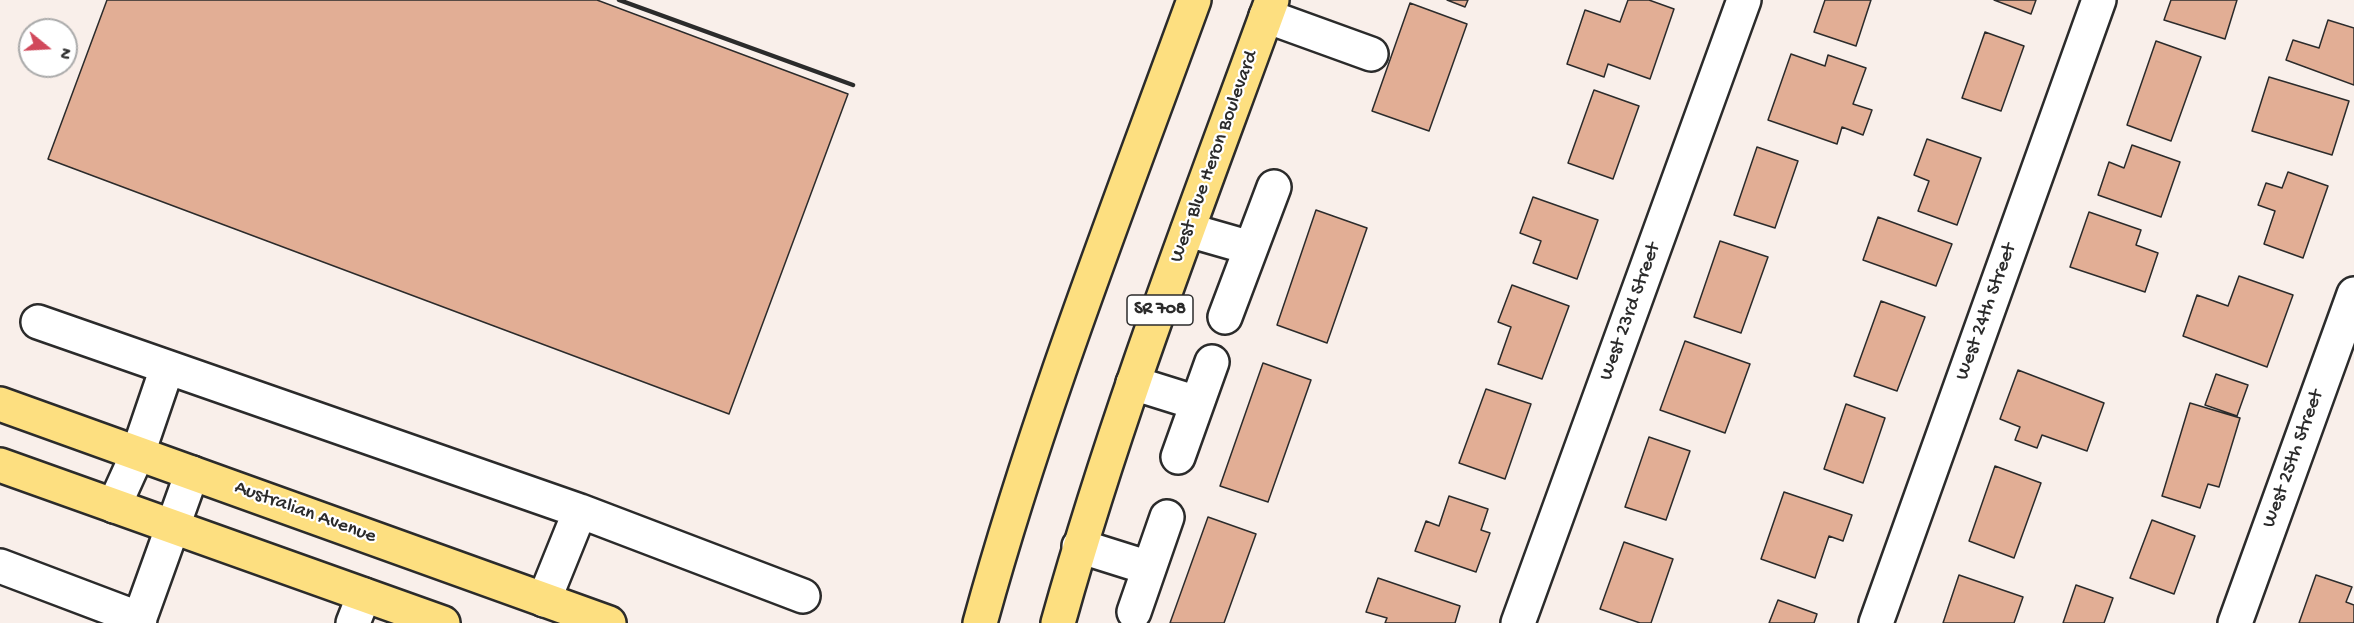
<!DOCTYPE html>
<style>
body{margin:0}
#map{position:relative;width:2354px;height:623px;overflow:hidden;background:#f9efea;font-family:"Gochi Hand",sans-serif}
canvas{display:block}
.north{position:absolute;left:18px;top:18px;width:60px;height:60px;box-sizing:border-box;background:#fff;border:2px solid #aaa;border-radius:50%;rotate:108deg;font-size:16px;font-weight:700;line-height:24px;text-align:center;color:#2b2b2b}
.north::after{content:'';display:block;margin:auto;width:21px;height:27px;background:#d1495b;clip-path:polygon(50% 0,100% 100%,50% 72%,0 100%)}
</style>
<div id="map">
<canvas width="2354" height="623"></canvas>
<div class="north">N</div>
</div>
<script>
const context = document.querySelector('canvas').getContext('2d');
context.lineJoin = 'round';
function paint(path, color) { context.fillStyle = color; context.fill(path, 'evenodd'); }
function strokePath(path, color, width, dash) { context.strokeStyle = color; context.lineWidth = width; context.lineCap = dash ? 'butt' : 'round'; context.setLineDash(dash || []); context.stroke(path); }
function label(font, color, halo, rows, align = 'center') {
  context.font = font + ' "Gochi Hand",sans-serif'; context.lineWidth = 4.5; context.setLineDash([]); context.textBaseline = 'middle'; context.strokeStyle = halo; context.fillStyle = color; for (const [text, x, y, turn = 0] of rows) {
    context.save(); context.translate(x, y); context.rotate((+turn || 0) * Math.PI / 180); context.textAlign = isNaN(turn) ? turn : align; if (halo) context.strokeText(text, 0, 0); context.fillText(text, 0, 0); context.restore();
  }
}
const building = new Path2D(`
 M107 0H597L848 94 729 414 48 159Z
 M1447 0H1468L1465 7Z
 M1628 0H1649L1674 9 1650 79 1608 64 1604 77 1567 64 1585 10 1620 22Z
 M1825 0H1871L1856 46 1814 32Z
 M1994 0H2036L2031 14Z
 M2171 0H2237L2225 39 2164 20Z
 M1410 3 1467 24 1429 131 1372 111Z
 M2328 20 2354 28V85L2286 60 2293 40 2319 48Z
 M1985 32 2024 46 2001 111 1962 98Z
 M2156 41 2201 57 2171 141 2127 125Z
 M1791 54 1825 66 1828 55 1866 68 1853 104 1872 110 1863 135 1842 127 1837 144 1768 120Z
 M2269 77 2349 101 2332 155 2252 131Z
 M1594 90 1639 106 1613 179 1568 163Z
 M1927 139 1981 158 1957 225 1918 211 1929 181 1914 175Z
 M2132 145 2180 162 2161 217 2098 195 2109 162 2124 168Z
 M1757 147 1798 161 1775 228 1734 215Z
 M2288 172 2328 186 2303 258 2264 244 2275 211 2258 205 2266 183 2282 188Z
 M1533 197 1598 220 1577 279 1533 263 1541 241 1520 233Z
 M1316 210 1367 228 1327 343 1277 325Z
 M2089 212 2141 230 2136 245 2158 253 2145 292 2070 267Z
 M1878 217 1952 244 1936 286 1863 260Z
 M1720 241 1768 257 1741 333 1694 317Z
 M2239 276 2293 295 2267 367 2183 336 2197 295 2228 306Z
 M1512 285 1569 306 1542 379 1498 364 1511 327 1498 322Z
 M1881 301 1925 317 1897 391 1854 376Z
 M1685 341 1750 364 1725 433 1660 410Z
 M1263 363 1311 380 1268 502 1220 486Z
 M2018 370 2104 403 2087 451 2042 435 2037 448 2015 440 2020 427 2000 419Z
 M2216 374 2248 385 2237 416 2205 405Z
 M1486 389 1531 404 1505 479 1459 463Z
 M2190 403 2240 418 2219 487 2208 484 2200 508 2162 496Z
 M1846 404 1885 418 1863 483 1824 469Z
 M1649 437 1690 451 1666 520 1625 507Z
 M1995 466 2041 483 2014 558 1969 541Z
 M1784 492 1852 515 1843 541 1829 536 1815 578 1761 559Z
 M1449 496 1488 509 1481 530 1490 533 1476 572 1415 551 1426 521 1439 526Z
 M1208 517 1256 534 1224 623H1170Z
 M2152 520 2195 536 2174 594 2130 578Z
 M1624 542 1673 559 1651 623H1640L1600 609Z
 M1959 575 2023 597 2014 623H1943Z
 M2316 575 2352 587 2346 602 2354 605V623H2299Z
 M1378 578 1460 606 1455 623H1385L1387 618 1366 612Z
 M2076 585 2113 598 2104 623H2063Z
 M1778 600 1817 614 1814 623H1769Z`);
paint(building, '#e2ae95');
strokePath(building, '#2b2b2b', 1.5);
const minor = new Path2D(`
 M1266 16 1371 54
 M1188 230 1251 248
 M1225 317 1274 187
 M38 322 580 511
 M1133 383 1197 403
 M1178 457 1212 362
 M114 506 138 453 167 368
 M1079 546 1149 568
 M0 566 140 619
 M544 600 580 511 803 596
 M1134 612 1167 517
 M138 623 192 473
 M353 623 364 595
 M1518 623 1744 0
 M1876 623 2099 0
 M2235 623 2354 294`);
const major = new Path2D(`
 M0 404 609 623
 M0 465 443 623
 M980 623C1038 412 1119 206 1194 0
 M1058 623C1117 411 1197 206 1272 0`);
strokePath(minor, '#2b2b2b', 38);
strokePath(major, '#2b2b2b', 38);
strokePath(minor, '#fff', 33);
strokePath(major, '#fddf80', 33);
strokePath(new Path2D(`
 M619 0 853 85`), '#2b2b2b', 4.5);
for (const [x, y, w] of [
 [1160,310,66]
]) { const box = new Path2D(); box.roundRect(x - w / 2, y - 15, w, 30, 4.5); context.fillStyle = '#fff'; context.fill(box); strokePath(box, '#2b2b2b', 1.5); }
label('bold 18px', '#2b2b2b', null, [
 ["SR 708",1160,310]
]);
label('20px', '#2b2b2b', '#fff', [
 ["West Blue Heron Boulevard",1215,157,-70],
 ["West 23rd Street",1631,312,-70],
 ["West 24th Street",1987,312,-70],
 ["West 25th Street",2294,459,-70],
 ["Australian Avenue",305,513,20]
]);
</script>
